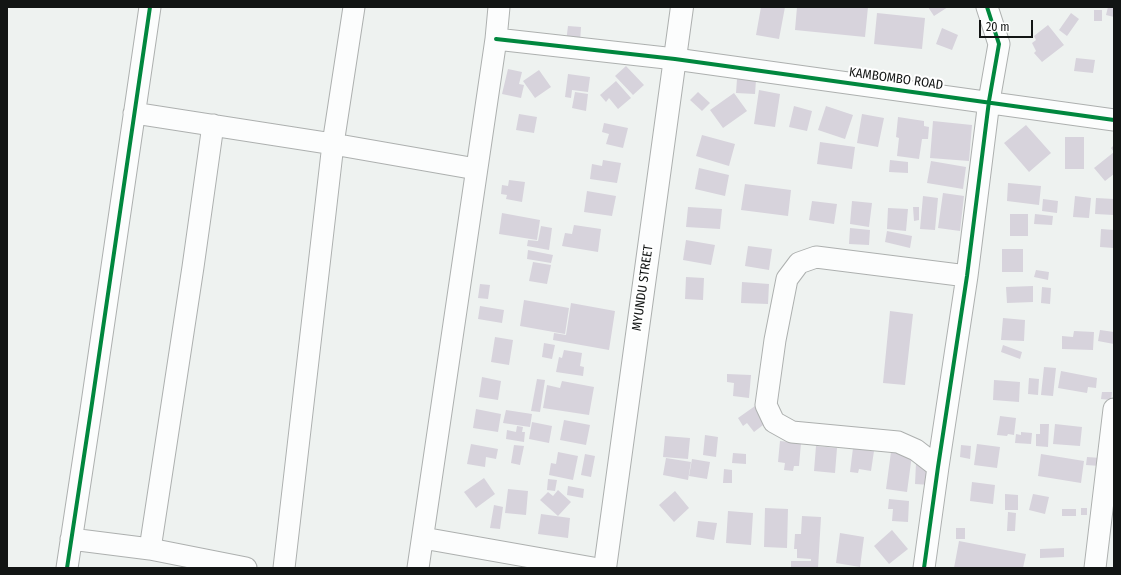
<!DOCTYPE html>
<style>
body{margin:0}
#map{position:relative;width:1121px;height:575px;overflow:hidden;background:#eef2f0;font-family:"Fira Sans Condensed",sans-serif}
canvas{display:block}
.frame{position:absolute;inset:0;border:8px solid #121514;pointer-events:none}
.scale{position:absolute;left:979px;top:20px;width:54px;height:18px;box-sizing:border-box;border:2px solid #121514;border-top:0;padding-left:5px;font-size:12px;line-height:14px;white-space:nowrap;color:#121514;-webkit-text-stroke:3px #fff;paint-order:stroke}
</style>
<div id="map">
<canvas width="1121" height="575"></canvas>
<div class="frame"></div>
<div class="scale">20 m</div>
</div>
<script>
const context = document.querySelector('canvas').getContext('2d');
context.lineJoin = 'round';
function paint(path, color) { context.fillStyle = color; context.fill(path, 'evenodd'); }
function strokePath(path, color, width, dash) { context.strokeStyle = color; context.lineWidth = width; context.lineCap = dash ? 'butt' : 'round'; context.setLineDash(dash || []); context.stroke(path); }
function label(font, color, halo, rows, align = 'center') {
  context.font = font + ' "Fira Sans Condensed",sans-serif'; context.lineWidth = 4; context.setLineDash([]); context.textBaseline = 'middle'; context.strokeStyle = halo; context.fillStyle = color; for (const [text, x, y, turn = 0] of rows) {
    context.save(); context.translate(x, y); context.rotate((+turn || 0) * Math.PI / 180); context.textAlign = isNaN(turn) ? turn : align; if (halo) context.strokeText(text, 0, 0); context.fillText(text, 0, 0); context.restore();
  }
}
paint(new Path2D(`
 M761 7H785L779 39 756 35Z
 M797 7H868L865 37 795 30Z
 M928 7H948L934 16Z
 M1108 7H1114V17L1106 15Z
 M1094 10H1102V21H1094Z
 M877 13 925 18 922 49 874 44Z
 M1071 13 1079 19 1067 36 1059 30Z
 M1048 25 1064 45 1042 62 1034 53 1036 51 1032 43 1036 40 1034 36Z
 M568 26 581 27 580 43 566 42Z
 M942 28 958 35 952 50 936 44Z
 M1076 58 1095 60 1093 73 1074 71Z
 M626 66 644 85 633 95 615 76Z
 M508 69 522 72 519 84 524 85 521 98 502 94Z
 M539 70 551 87 535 98 523 81Z
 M568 74 590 77 588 92 572 90 571 98 565 97Z
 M737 79 756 80 755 94 736 93Z
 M616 81 631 98 618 109 609 98 606 102 600 95Z
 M759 90 780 94 775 127 754 124Z
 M575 92 588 94 586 111 572 108Z
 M698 92 710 103 702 111 690 100Z
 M734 93 747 111 723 128 710 110Z
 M794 106 812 111 807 131 789 127Z
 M826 106 853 115 845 139 818 130Z
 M519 114 537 117 534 133 516 130Z
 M862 114 884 118 878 147 857 143Z
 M898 117 924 121V126L929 127 928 139H922L919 159 897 156 899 138 896 137Z
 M933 121 972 125 969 161 930 158Z
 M604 123 628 128 623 148 606 144 609 134 602 132Z
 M1026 125 1051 153 1029 172 1004 143Z
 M702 135 735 144 729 166 696 156Z
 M1065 137H1084V169H1065Z
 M820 142 855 147 852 169 817 164Z
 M1114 145V174L1105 181 1094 168 1114 152 1111 148Z
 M603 160 621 163 617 183 590 179 592 164 602 166Z
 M890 160 908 162V173L889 172Z
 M931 161 966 167 963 189 927 183Z
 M699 168 729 175 725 196 695 189Z
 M509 180 525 182 522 202 506 199 507 195 501 194 502 185 508 186Z
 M1008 183 1041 186 1039 205 1007 201Z
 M745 184 791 190 788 216 741 210Z
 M587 191 616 196 612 216 584 212Z
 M943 193 964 196 960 231 938 228Z
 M923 196 938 198 935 230 920 229Z
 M1075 196 1091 198 1089 218 1073 217Z
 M1096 198 1114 199V215L1095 214Z
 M1043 199 1058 201 1057 213 1042 211Z
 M812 201 837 204 834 224 809 220Z
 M852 201 872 203 869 227 850 224Z
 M688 207 722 209 720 229 686 227Z
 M913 207H919V220L914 221Z
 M888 208 908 209 906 231 887 229Z
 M502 213 540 220 537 240 499 234Z
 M1010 214H1028V236H1010Z
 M1035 214 1053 216 1052 225 1034 224Z
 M574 225 601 229 598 252 562 246 565 233 572 234Z
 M541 226 552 228 549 250 527 246 528 240 538 241Z
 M850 228 870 230 869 245 849 244Z
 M1101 229 1114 230V248L1100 247Z
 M887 231 912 236 910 248 885 242Z
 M686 240 715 245 711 265 683 260Z
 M748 246 772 249 769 270 745 266Z
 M1002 249H1023V272H1002Z
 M528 250 553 255 551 263 527 259Z
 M533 262 551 265 547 284 529 281Z
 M1036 270 1049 272 1048 280 1034 277Z
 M686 277 704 278 703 300 685 299Z
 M742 282 769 284 768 304 741 303Z
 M480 284 490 285 488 299 478 298Z
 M1033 286V302L1007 303 1006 287Z
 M1042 287 1051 288 1050 304 1041 303Z
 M524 300 569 308 565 334 520 326Z
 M571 303 615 311 609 350 553 340 554 333 566 335Z
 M480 306 504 310 502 323 478 319Z
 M890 311 913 314 905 385 883 383Z
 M1003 318 1025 320 1024 341 1001 340Z
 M1100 330 1114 332V344L1098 341Z
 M1074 331 1094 332 1093 350 1062 349V336L1073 337Z
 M495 337 513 340 509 365 491 362Z
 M544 343 555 345 552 359 542 357Z
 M1003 345 1022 352 1020 359 1001 352Z
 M564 350 582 353 580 366 584 367 583 376 556 372 559 357 562 358Z
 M1044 367 1056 368 1053 396 1041 395Z
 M1061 371 1097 378 1096 388 1088 387 1087 393 1058 388Z
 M727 374 751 375 749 398 733 396 734 383 727 382Z
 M482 377 501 381 498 400 479 397Z
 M1029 378 1039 379 1038 395 1028 394Z
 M537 379 545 380 540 412 531 411Z
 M994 380 1020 382 1019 402 993 400Z
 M562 381 594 387 589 415 543 408 547 385 560 388Z
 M1102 392H1112L1111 400 1101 399Z
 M755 406 767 422 754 432 747 423 743 426 738 418Z
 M476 409 501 414 498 432 473 428Z
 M506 410 532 414 530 427 503 423Z
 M1000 416 1016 418 1014 435 1008 434 1007 436 997 435Z
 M564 420 590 425 586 445 560 440Z
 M532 422 552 426 549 443 529 439Z
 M1040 424H1049L1048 447 1036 446V434H1040Z
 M1055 424 1082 427 1080 446 1053 444Z
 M517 426 523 427 522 432H525L524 442 506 439 507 430 516 432Z
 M1021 432 1032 433 1031 444 1015 443 1016 434 1021 435Z
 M705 435 718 437 716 457 703 455Z
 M665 436 690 438 688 459 663 457Z
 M780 441 801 443 799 466H794L793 471 784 470 785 463 778 462Z
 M471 444 498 449 496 459 486 457 485 467 467 464Z
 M977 444 1000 447 997 468 974 465Z
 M514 445 524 446 520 465 511 463Z
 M961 445 971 446 970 459 960 457Z
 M816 446 837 448 835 473 814 471Z
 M853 448 874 451 871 471 859 469 858 473 850 472Z
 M558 452 578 456 573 480 549 475 551 463 556 464Z
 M891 452 912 455 907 492 886 489Z
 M733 453 746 454V464L732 463Z
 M585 454 595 456 591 477 581 475Z
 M1041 454 1084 461 1081 483 1038 476Z
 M1087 457 1101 458 1100 466 1086 465Z
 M666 458 691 462 688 480 663 475Z
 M692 459 710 462 707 479 689 476Z
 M916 463 932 464 930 485 915 484Z
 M724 469 732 470V483H723Z
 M484 478 495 494 476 508 464 492Z
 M548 479 557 480 555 491 547 490Z
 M972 482 995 485 993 504 970 501Z
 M568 486 584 489 583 498 567 495Z
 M508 489 528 491 526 515 505 513Z
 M558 490 571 502 558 516 540 500 548 492 553 496Z
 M675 491 689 508 674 522 659 505Z
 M1005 494 1018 495V510H1005Z
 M1033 494 1049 497 1045 514 1029 510Z
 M889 499 909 501 908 522 892 521 893 509H888Z
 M494 505 503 507 500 529 490 528Z
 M765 508 788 509 787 548 764 547Z
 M1081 508H1087V515H1081Z
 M1062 509H1076V516H1062Z
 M728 511 753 513 751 545 726 543Z
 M1008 512 1016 513 1015 531H1007Z
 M541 514 570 518 568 538 538 534Z
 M802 516 821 517 818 568H791V561H811V559L797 558V549H794L795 534H801Z
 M698 521 717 523 714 540 696 537Z
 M956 528H965V539H956Z
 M892 530 908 549 889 564 874 546Z
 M840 533 864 537 860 567 836 563Z
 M959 541 1026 554 1023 568H954Z
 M1064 548V557L1040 558V549Z`), '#d7d3dc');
const street = new Path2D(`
 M496 39 675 59 1114 120
 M134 113 333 144 476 169
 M938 467 916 450 898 442 792 432 774 422 766 405 775 340 787 279 799 263 816 257 967 276
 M423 538 593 568
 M71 539 150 549 246 568
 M150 549 193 267 213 125
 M67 568 91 410 150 7
 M284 568 333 144 354 7
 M418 568 496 39 499 7
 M924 568 938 467 967 276 989 101 999 44 987 7
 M1095 568 1114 409`);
const secondary = new Path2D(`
 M605 568 682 7`);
strokePath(street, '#adb0af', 23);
strokePath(secondary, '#adb0af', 24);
strokePath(street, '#fcfdfd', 21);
strokePath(secondary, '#fcfdfd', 22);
strokePath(new Path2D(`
 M496 39 675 59 1114 120
 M67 568 91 410 150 7
 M924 568 938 467 967 276 989 101 999 44 987 7`), '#00873e', 4);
label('13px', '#121514', '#fff', [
 ["KAMBOMBO ROAD",896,79,8],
 ["MYUNDU STREET",643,288,-82]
]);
</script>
